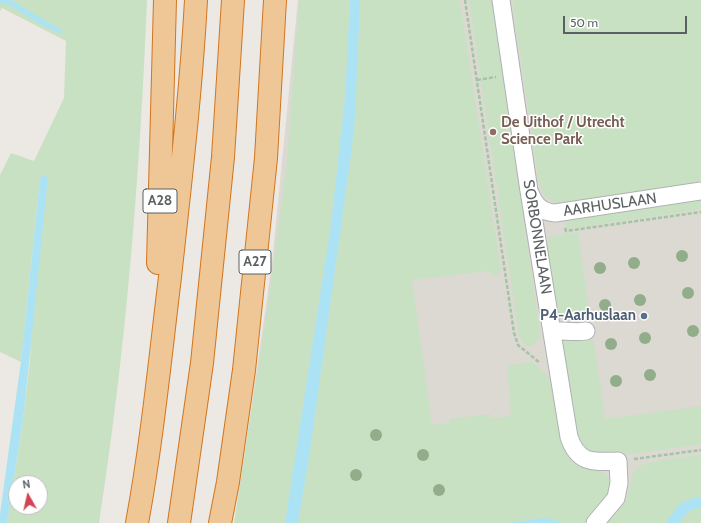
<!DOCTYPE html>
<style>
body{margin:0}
#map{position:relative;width:701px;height:523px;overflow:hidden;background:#ece8e3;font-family:Cabin,sans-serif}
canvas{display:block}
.north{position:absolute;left:8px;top:475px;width:40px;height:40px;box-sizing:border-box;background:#fff;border:1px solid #bdbfc0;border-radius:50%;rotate:352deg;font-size:11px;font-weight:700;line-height:16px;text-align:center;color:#5b6062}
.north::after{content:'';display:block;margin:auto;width:14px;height:18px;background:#d24355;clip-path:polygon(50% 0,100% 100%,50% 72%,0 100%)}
.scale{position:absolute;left:563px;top:16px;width:124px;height:18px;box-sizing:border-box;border:2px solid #5b6062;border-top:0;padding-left:5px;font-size:12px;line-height:14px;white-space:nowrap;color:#5b6062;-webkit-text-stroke:3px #fff;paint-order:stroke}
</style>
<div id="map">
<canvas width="701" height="523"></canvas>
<div class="north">N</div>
<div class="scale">50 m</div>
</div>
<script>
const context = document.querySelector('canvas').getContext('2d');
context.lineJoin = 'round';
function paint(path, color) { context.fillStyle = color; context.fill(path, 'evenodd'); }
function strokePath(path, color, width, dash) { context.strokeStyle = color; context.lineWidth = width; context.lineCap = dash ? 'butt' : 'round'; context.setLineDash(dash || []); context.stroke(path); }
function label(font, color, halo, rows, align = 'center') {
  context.font = font + ' Cabin,sans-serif'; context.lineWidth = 3; context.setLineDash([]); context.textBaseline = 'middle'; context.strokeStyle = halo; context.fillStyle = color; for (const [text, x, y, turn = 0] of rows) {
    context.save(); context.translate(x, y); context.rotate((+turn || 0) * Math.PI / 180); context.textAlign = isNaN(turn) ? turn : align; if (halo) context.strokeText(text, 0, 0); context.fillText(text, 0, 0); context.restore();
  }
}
paint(new Path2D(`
 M298 0H701V523H235L272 263Z`), '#dcd8d2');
paint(new Path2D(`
 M0 0H147C140 175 126 350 99 523H7L24 412 30 360 40 179 21 362 0 352V175L11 153 34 161 64 98 66 41 2 8 0 11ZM16 483H40V507H16Z
 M299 0H350L345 97 331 224 285 523H234L268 303 287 161Z
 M360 0H460L501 271 496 277 488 271 412 280 432 425 450 423 449 419 490 414 491 418 511 416 507 365 532 362C538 367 545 372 550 378 553 382 553 390 554 395 558 415 559 437 567 455 575 475 608 464 610 483 611 497 596 512 589 523H562L551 519 543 518 509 523H298L310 451 352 147Z
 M469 0H492L541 337 533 345 527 347 519 336Z
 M512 0H701V183L559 203C542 199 543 193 538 177Z
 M701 200V209L567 229 565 220Z
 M578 232 589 310C587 325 567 319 558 316L547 244 548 237Z
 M587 336 594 342 605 419 701 406V444L640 453 597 457 579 446 562 341Z
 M701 455V497C680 500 677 506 666 523H605C612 515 622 506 627 497 632 489 629 477 635 470 644 459 686 457 701 455Z
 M701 507V523H679L689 511Z`), '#c9e1c3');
paint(new Path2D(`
 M0 0H11L63 31 61 34 40 24 6 3H0Z
 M350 0H360L355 118 352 147 310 451 298 523H285L331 224 345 97Z
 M44 175 48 177 24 412 7 523H0V514L21 361 40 179Z
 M701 497V507L689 511 679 523H666C677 506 680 500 701 497Z
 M543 518 551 519 562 523H509Z`), '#ace3f4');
const minor = new Path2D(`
 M501 0 529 191 569 437C578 464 593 462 618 461L619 483 616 498 595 523
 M530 193C535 205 541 212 555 213L701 191
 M552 331C564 330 574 333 586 331`);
const highway = new Path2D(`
 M158 263 165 0
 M137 523C152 442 160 359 170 277 180 185 191 93 196 0
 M179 523 202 363 223 157 233 0
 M220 523 228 482 244 370 266 158 275 0`);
strokePath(minor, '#afb2b4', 19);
strokePath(highway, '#d2751d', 24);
strokePath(new Path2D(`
 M465 0 514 333 518 345 540 363
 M477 80 496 77
 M565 228 566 231 701 212
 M634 459 701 450`), '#a0c6a3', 2.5, [4, 2]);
strokePath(minor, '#fff', 17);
strokePath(highway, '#efc797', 22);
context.fillStyle = '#92ad89';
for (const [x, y] of [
 [682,256],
 [634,263],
 [600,268],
 [688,293],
 [640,300],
 [605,305],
 [693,331],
 [645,338],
 [611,344],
 [650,375],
 [616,381],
 [376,435],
 [423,455],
 [356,475],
 [439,490]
]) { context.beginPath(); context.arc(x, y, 6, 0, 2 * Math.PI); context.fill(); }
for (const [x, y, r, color] of [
 [493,132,4,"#8d6e63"],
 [644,316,4,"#5c6f8a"]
]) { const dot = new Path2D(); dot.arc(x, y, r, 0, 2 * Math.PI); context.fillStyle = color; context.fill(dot); strokePath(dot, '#fff', 1.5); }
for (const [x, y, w] of [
 [160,201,34],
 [255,262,32]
]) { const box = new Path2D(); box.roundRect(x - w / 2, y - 12, w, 24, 3); context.fillStyle = '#fff'; context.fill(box); strokePath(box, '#5b6062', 1); }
label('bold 14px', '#5b6062', null, [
 ["A28",160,201],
 ["A27",255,262]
]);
label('bold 15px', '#785e54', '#fff', [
 ["De Uithof / Utrecht",501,123],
 ["Science Park",501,140]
], 'left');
label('15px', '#5b6062', '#fff', [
 ["AARHUSLAAN",610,205,-8],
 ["SORBONNELAAN",537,237,81]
]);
label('bold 15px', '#4e5e75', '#fff', [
 ["P4-Aarhuslaan",636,316]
], 'right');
</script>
